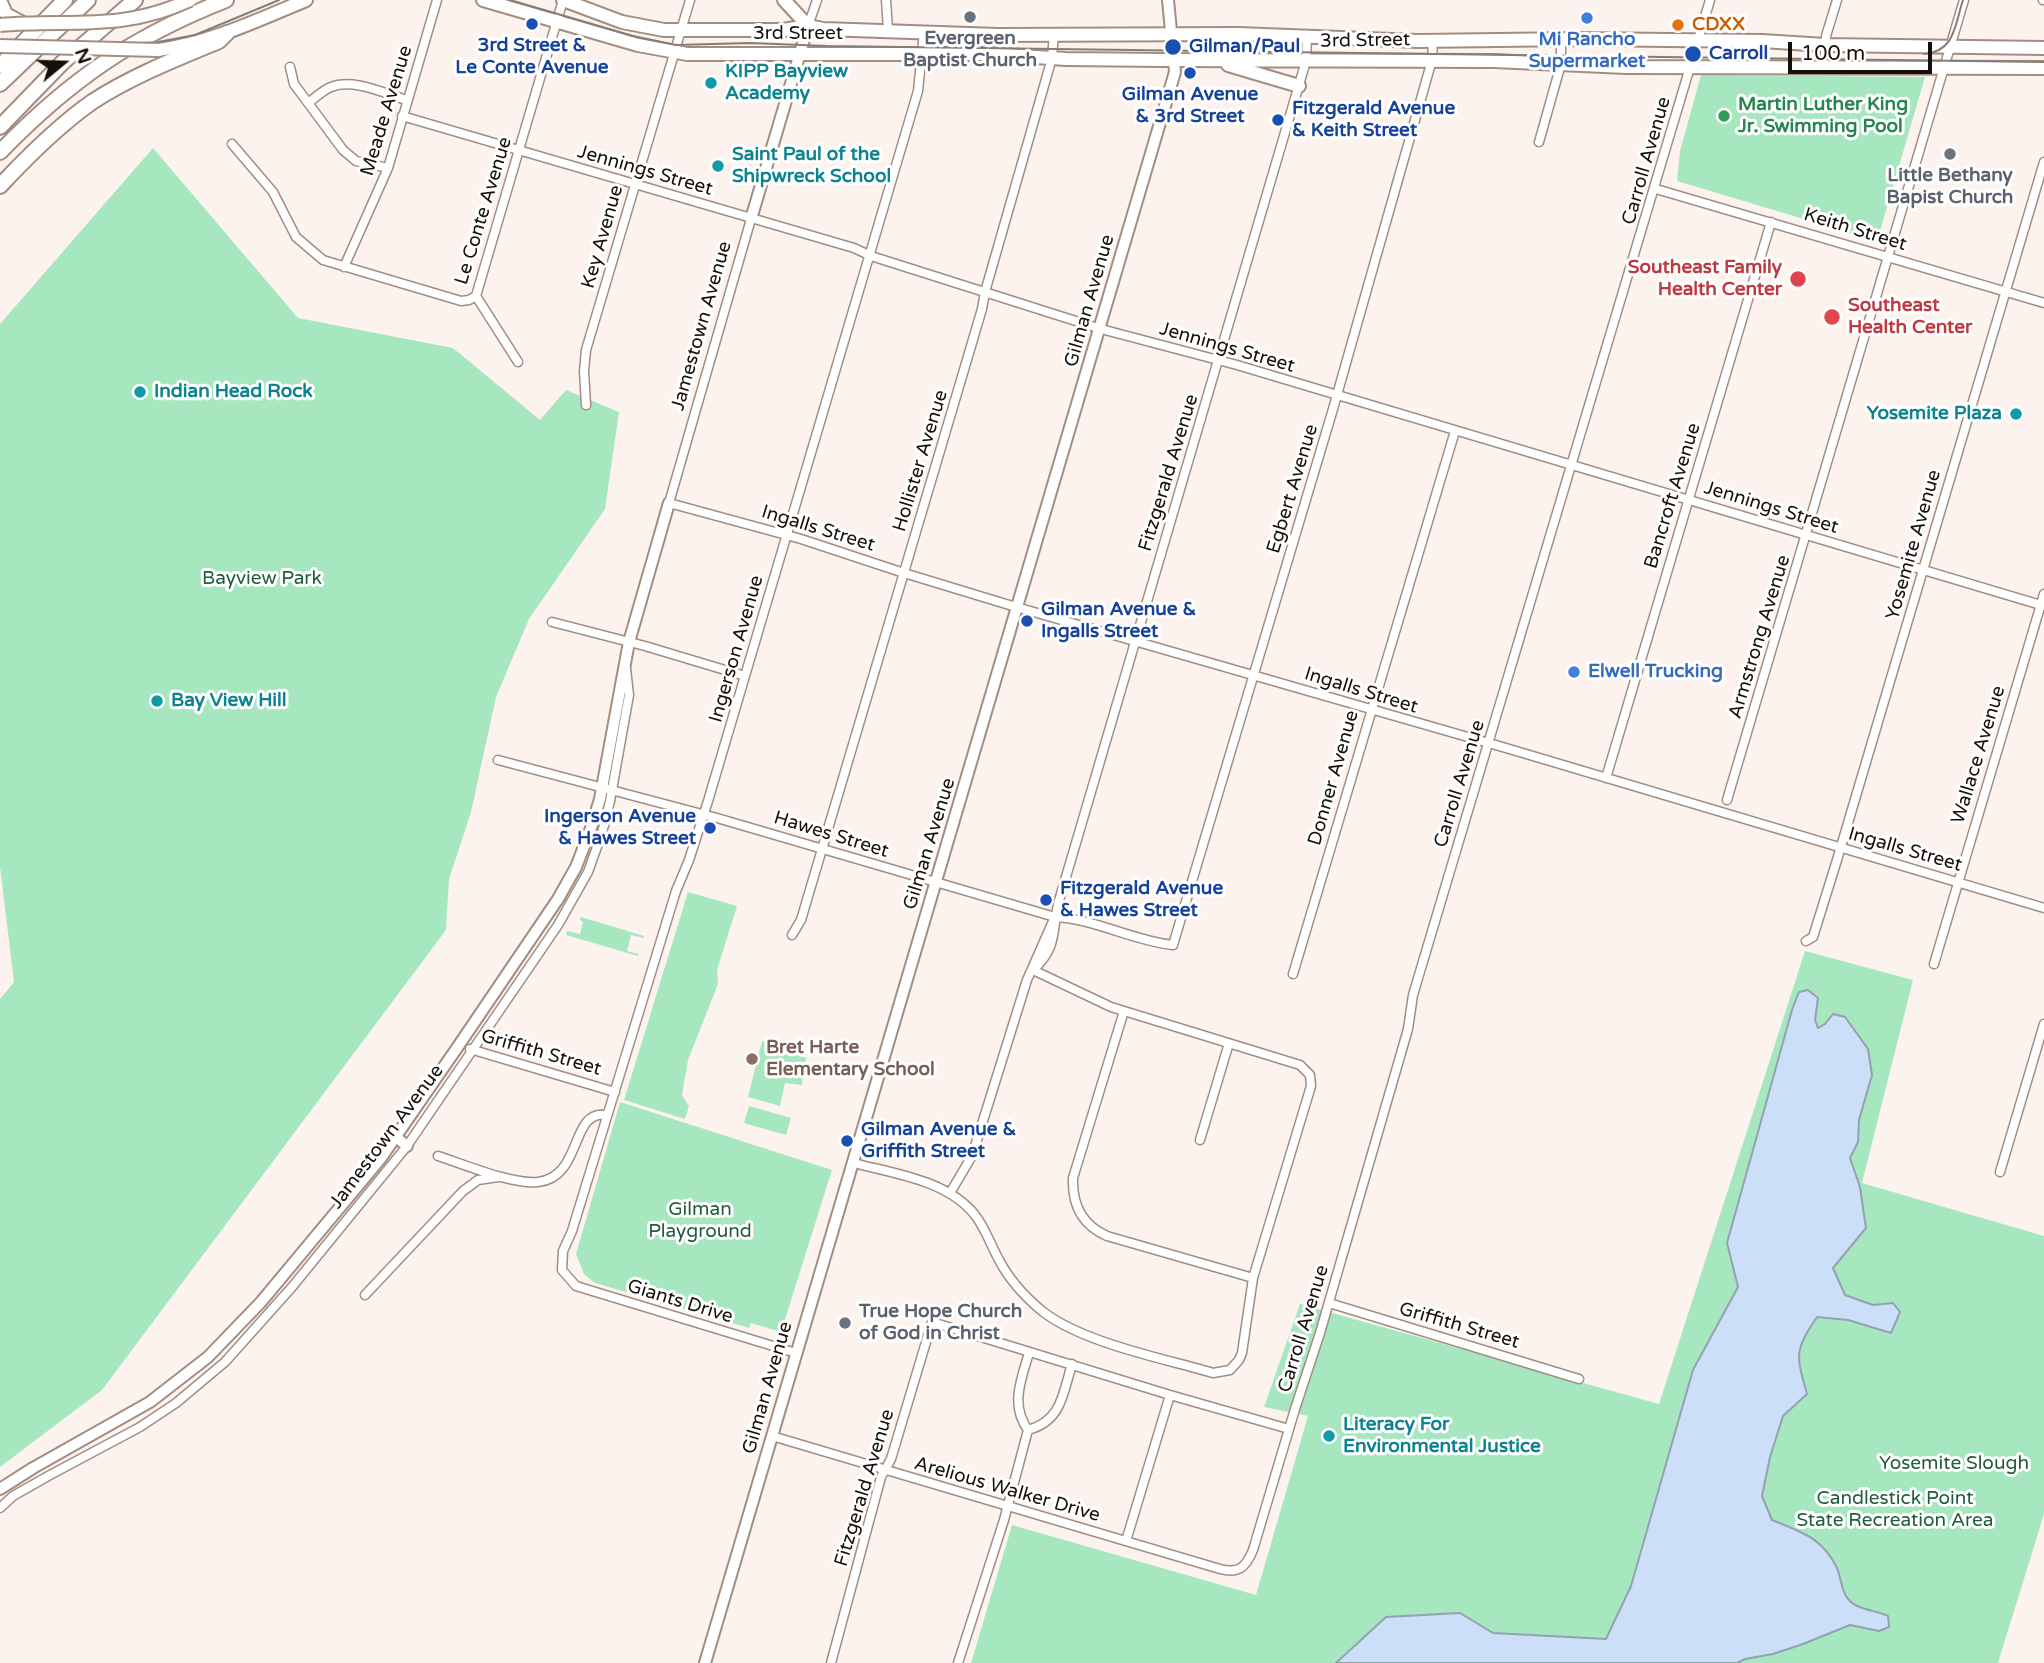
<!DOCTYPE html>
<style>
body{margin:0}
#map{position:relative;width:2044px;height:1663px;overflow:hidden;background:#fdf3ee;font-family:"Varela Round",sans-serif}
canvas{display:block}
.north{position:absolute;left:28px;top:28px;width:70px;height:70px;-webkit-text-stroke:5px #fff;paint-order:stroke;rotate:71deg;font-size:19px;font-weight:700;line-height:28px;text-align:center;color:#160f0a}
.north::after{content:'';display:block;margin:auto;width:24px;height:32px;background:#160f0a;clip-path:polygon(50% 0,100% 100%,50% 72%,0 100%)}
.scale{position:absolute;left:1788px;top:42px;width:144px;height:32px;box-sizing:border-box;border:4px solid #160f0a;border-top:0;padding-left:9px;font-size:21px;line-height:24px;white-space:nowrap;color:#160f0a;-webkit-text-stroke:5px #fff;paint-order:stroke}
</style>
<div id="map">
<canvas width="2044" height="1663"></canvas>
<div class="north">N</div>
<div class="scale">100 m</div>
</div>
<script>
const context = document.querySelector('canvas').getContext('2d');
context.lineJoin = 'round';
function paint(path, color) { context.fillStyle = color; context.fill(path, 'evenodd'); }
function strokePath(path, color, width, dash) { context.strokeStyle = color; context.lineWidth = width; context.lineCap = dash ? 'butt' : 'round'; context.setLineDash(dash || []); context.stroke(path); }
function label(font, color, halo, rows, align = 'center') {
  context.font = font + ' "Varela Round",sans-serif'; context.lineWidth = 6; context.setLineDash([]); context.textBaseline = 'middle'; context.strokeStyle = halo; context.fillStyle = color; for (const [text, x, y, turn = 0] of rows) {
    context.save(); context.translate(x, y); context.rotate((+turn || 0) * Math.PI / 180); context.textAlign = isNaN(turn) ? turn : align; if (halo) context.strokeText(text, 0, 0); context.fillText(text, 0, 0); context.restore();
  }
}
paint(new Path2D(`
 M1701 75 1925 77 1877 241 1677 181 1680 151Z
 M153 148 298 318 453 348 540 420 566 390 619 412 605 509 529 619 496 697 471 812 449 879 446 930 102 1390 0 1467V999L14 982 0 867V324Z
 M688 892 737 906 717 970 718 984 688 1060 682 1095 689 1106 685 1119 624 1100Z
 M581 917 644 936V938L631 935 627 951 639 954 638 956 566 935 567 931 580 934 583 922 580 920Z
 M1805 951 1913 980 1862 1183 2044 1236V1514L1998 1663H1701L1775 1415 1807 1394C1801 1374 1792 1353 1805 1334L1829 1028 1795 1022 1727 1243 1738 1287 1693 1370 1631 1586 1606 1639 1493 1633 1460 1613 1386 1617 1336 1663H971L1012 1525 1256 1595 1308 1416 1264 1407 1300 1304 1659 1404Z
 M762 1041 794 1049 793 1052 799 1053V1056L807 1058 805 1062 802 1085 785 1083 780 1106 748 1097Z
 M620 1102 832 1170 781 1332 751 1323 749 1328 595 1283 584 1274 576 1254Z
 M749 1106 791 1118 786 1135 744 1123Z`), '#a6e7c0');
const water = new Path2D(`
 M1808 990 1818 998 1815 1020 1818 1028 1825 1024 1833 1014 1845 1017 1868 1049 1872 1075 1859 1120 1858 1142 1850 1158 1860 1187 1866 1228 1833 1268 1845 1295 1873 1305 1893 1303 1900 1312 1891 1333 1848 1320 1817 1317C1794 1351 1796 1355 1807 1394L1783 1416 1770 1457 1762 1496 1772 1520C1801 1532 1822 1537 1837 1568 1841 1577 1841 1591 1848 1599 1857 1610 1875 1610 1888 1616L1889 1627 1879 1631 1850 1625 1803 1644 1773 1654 1745 1659 1737 1663H1336L1386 1617 1460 1613 1493 1633 1606 1639 1631 1586 1693 1370 1738 1287 1727 1243 1792 1010 1799 992Z`);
paint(water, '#cbdff9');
strokePath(water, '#95a1b1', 2);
const street = new Path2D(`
 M886 0 888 30
 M2043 0H2044
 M808 26 817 0
 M290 67 294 84 343 150 356 161 388 168
 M1824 68 1826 36 1837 0
 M308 103C315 98 323 90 331 87 354 78 385 94 407 100
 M402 116 854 248 871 256 1101 329 1237 365 2044 606
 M1539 142 1561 64V39
 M232 144 273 192 296 237 323 260 461 301 469 300 476 296 563 0
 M1656 189 2044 303
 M751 219 669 503 801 539 904 573 1006 604 1506 748 2044 908
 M344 267 388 168 437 0
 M476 296 518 362
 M586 405 584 371 586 350 690 0
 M552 622 645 646 745 676
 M498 760 717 818 1055 917C1096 919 1133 941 1173 945L1333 409 1432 60 1433 40
 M1606 778 1771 222
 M1727 800 1964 0
 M792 935 801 920 982 309 985 292 1052 58 1054 33
 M1806 941 1813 937 1837 860 2044 162
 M1934 964 2044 594
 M1033 970C1057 948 1052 933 1058 904L1306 61 1307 37
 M1293 974 1455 431
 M1124 1011 1073 1178C1072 1204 1082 1225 1107 1236L1253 1278
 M470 1049 615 1092
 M1200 1140 1229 1043
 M438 1156C463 1164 513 1185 538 1182 583 1177 570 1109 606 1115
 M854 1163C895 1174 947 1180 975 1215 985 1228 990 1243 998 1258 1008 1278 1024 1296 1042 1311 1083 1343 1162 1358 1213 1373L1230 1370 1239 1360 1242 1353 1253 1278 1311 1086 1310 1075 1300 1065 1111 1007 1033 970
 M2000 1172 2044 1024
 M950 1193 972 1156 1027 980 1054 919
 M365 1295 463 1191 478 1180 498 1177
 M1329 1303 1579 1379
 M796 1353 576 1286 562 1270 563 1251 572 1231 676 891 689 860 708 801 918 91 924 32
 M1028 1430C1062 1421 1063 1393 1072 1364
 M1028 1430C1010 1405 1021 1380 1029 1353
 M772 1436 1220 1569C1239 1574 1246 1567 1253 1550L1295 1409 1320 1333 1408 1029 1413 995 1710 0
 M0 1508 13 1496 50 1475 140 1427 176 1403 225 1362 292 1287 407 1146 558 925 588 872 602 833 610 801 629 695 626 669
 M1126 1541 1170 1395
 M831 1663 881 1477 891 1459 932 1322 1170 1395 1289 1429
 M958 1663 1004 1520 1028 1430`);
const secondary = new Path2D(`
 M751 219 808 26
 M396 1137 407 1146
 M0 1489 33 1468 150 1402 208 1357 261 1302 381 1158 459 1045 558 899 576 867 590 831 600 799 629 642 669 503
 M705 1663 1175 72 1168 0`);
const primary = new Path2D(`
 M0 0 6 14 23 23
 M483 0 638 45 687 54H992L1066 59 1162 60 1494 61 1626 67 2044 68
 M563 0 622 22 664 30H783L808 26 823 29 998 35 1238 34 1418 41 1576 39 1762 41 1825 45 2044 48
 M784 0 808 26
 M158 50C210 43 258 20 306 0
 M1228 65 1299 86`);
const highway = new Path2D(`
 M0 66 65 0
 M0 84 88 0
 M0 127 62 63 135 0
 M0 152C70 80 132 37 226 0
 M0 186C28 156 58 126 92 102 132 76 176 59 219 41L227 33`);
strokePath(street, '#a38d81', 11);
strokePath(secondary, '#a38d81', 14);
strokePath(primary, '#a38d81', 16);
strokePath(highway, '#a38d81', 18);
strokePath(street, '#fff', 8);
strokePath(secondary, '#fff', 10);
strokePath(primary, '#fff', 12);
strokePath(highway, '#fff', 14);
strokePath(new Path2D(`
 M510 0 633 36 676 45 750 43 827 46 2044 62
 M0 40 115 45 158 42 195 35 279 0
 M1924 54C1955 52 1955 24 1963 0`), '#857d78', 2);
const primaryBridge = new Path2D(`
 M0 25C70 19 121 32 190 0
 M0 46 158 50`);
strokePath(primaryBridge, '#a38d81', 16, []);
strokePath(primaryBridge, '#fff', 12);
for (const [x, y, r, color] of [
 [970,17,7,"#6b7280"],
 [1587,18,7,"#3f7fe0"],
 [532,24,7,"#1a4fb4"],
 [1678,25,7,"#e8710a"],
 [1173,47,9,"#1a4fb4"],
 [1693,54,9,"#1a4fb4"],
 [1190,73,7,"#1a4fb4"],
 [711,83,7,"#0f9aa8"],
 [1724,116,7,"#2e9e5b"],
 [1278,120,7,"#1a4fb4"],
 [1950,154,7,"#6b7280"],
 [718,166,7,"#0f9aa8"],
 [1798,279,9,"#e0444e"],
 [1832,317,9,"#e0444e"],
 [140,392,7,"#0f9aa8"],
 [2016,414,7,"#0f9aa8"],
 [1027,621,7,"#1a4fb4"],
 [1574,672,7,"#3f7fe0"],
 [157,701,7,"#0f9aa8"],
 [710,828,7,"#1a4fb4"],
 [1046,900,7,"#1a4fb4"],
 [752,1059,7,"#8d6e63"],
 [847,1141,7,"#1a4fb4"],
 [845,1323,7,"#6b7280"],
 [1329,1436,7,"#0f9aa8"]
]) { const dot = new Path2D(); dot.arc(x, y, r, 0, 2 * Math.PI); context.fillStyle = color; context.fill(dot); strokePath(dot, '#fff', 2.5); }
label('bold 19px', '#c56008', '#fff', [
 ["CDXX",1692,25]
], 'left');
label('19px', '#160f0a', '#fff', [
 ["3rd Street",798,34],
 ["3rd Street",1365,41,-1],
 ["Meade Avenue",387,111,-73],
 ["Carroll Avenue",1647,161,-74],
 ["Jennings Street",645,171,16],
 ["Le Conte Avenue",484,211,-73],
 ["Keith Street",1855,230,17],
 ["Key Avenue",603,237,-74],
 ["Gilman Avenue",1090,301,-74],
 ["Jamestown Avenue",702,326,-74],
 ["Jennings Street",1227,348,16],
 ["Hollister Avenue",921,461,-73],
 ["Fitzgerald Avenue",1169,473,-73],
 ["Egbert Avenue",1293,489,-73],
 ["Bancroft Avenue",1673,496,-73],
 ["Jennings Street",1771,508,17],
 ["Ingalls Street",818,529,17],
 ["Yosemite Avenue",1914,545,-74],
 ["Armstrong Avenue",1760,637,-73],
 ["Ingerson Avenue",737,649,-74],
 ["Ingalls Street",1361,691,17],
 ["Wallace Avenue",1979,755,-73],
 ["Donner Avenue",1334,778,-74],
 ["Carroll Avenue",1460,784,-73],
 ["Hawes Street",831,835,17],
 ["Gilman Avenue",930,844,-73],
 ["Ingalls Street",1905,850,16],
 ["Griffith Street",541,1053,16],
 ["Jamestown Avenue",387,1137,-53],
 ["Giants Drive",680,1302,17],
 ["Griffith Street",1459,1326,16],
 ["Carroll Avenue",1304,1329,-73],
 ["Gilman Avenue",768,1388,-74],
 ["Fitzgerald Avenue",865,1488,-73],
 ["Arelious Walker Drive",1007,1490,16]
]);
label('bold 19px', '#5b616d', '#fff', [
 ["Evergreen",970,39],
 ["Baptist Church",970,61],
 ["Little Bethany",1950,176],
 ["Bapist Church",1950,198],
 ["True Hope Church",859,1312,"left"],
 ["of God in Christ",859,1334,"left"]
]);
label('bold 19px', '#366cbe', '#fff', [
 ["Mi Rancho",1587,40],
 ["Supermarket",1587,62],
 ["Elwell Trucking",1588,672,"left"]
]);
label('bold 19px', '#164399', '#fff', [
 ["3rd Street &",532,46,"center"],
 ["Le Conte Avenue",532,68,"center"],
 ["Gilman/Paul",1189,47],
 ["Carroll",1709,54],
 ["Gilman Avenue",1190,95,"center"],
 ["& 3rd Street",1190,117,"center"],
 ["Fitzgerald Avenue",1292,109],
 ["& Keith Street",1292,131],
 ["Gilman Avenue &",1041,610],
 ["Ingalls Street",1041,632],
 ["Ingerson Avenue",696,817,"right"],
 ["& Hawes Street",696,839,"right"],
 ["Fitzgerald Avenue",1060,889],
 ["& Hawes Street",1060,911],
 ["Gilman Avenue &",861,1130],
 ["Griffith Street",861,1152]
], 'left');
label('bold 19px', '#0d838f', '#fff', [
 ["KIPP Bayview",725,72],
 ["Academy",725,94],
 ["Saint Paul of the",732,155],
 ["Shipwreck School",732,177],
 ["Indian Head Rock",154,392],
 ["Yosemite Plaza",2002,414,"right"],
 ["Bay View Hill",171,701],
 ["Literacy For",1343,1425],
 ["Environmental Justice",1343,1447]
], 'left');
label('bold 19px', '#27864d', '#fff', [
 ["Martin Luther King",1738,105],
 ["Jr. Swimming Pool",1738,127]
], 'left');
label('bold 19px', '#be3a42', '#fff', [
 ["Southeast Family",1782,268],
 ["Health Center",1782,290],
 ["Southeast",1848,306,"left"],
 ["Health Center",1848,328,"left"]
], 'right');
label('19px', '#205c3d', '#fff', [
 ["Bayview Park",262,579],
 ["Gilman",700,1210],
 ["Playground",700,1232],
 ["Yosemite Slough",1954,1464],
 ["Candlestick Point",1895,1499],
 ["State Recreation Area",1895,1521]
]);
label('bold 19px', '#785e54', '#fff', [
 ["Bret Harte",766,1048],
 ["Elementary School",766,1070]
], 'left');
</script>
